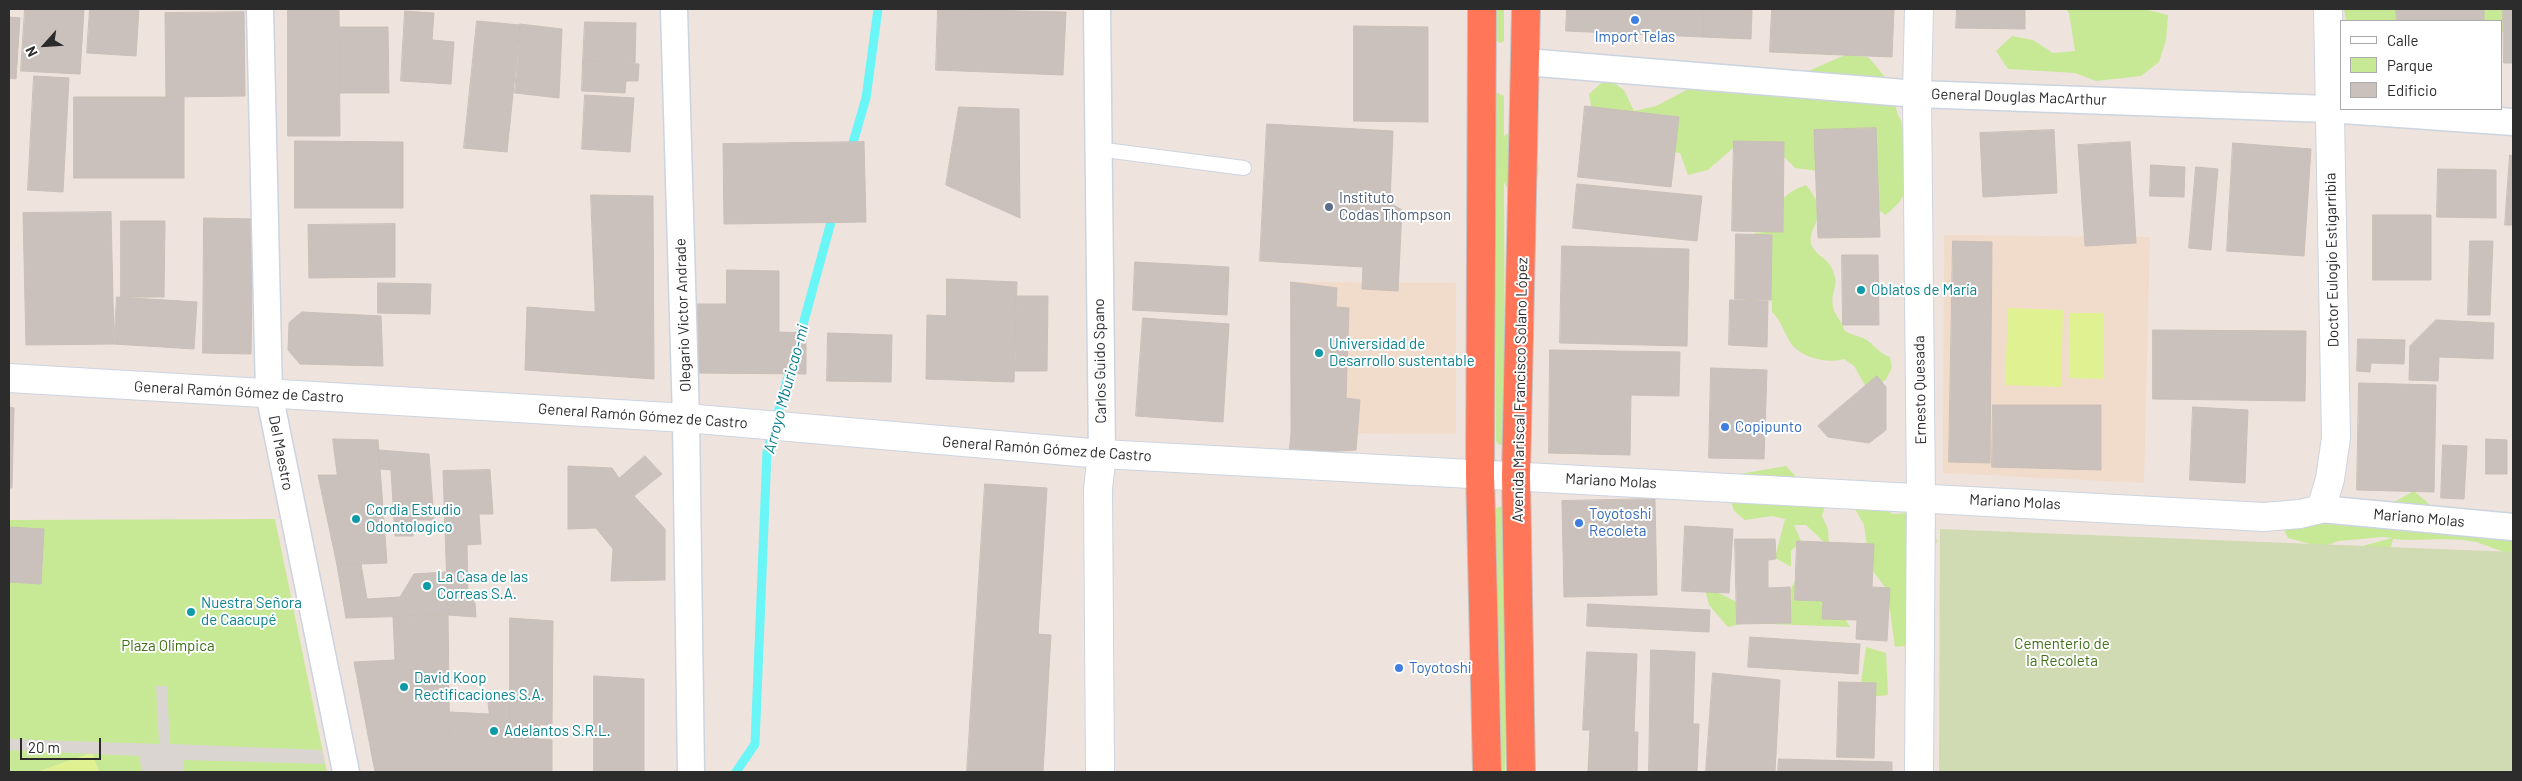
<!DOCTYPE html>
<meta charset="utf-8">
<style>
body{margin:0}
#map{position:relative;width:2522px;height:781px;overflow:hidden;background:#efe3de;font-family:Barlow,sans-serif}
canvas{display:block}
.frame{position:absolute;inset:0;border:10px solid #2c2c2c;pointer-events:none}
.legend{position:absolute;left:2340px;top:20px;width:162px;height:90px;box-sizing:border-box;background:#fff;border:1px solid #ababab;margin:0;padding:6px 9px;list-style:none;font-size:15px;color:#2c2c2c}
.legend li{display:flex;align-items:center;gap:10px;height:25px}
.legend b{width:25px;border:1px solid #ababab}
.north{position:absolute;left:20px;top:20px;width:50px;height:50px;-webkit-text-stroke:4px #fff;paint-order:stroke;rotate:244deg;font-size:14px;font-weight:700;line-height:20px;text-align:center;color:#2c2c2c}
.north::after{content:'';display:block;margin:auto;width:18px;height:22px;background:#2c2c2c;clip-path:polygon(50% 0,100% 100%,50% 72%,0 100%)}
.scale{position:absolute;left:20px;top:738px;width:81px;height:22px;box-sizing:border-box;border:2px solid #2c2c2c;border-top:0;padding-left:6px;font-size:15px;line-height:18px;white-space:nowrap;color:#2c2c2c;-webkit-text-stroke:4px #fff;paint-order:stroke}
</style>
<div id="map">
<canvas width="2522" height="781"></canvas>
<div class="frame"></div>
<ul class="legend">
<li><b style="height:6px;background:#fff"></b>Calle</li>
<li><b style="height:14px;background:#c7e996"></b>Parque</li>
<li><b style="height:14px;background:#cac1bd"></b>Edificio</li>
</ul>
<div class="north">N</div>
<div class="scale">20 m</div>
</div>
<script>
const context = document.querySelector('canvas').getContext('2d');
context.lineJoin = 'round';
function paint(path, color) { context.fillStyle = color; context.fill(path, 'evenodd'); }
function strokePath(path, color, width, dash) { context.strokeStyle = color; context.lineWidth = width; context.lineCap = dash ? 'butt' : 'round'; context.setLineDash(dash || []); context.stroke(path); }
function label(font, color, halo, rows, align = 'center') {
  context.font = font + ' Barlow,sans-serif'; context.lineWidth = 4; context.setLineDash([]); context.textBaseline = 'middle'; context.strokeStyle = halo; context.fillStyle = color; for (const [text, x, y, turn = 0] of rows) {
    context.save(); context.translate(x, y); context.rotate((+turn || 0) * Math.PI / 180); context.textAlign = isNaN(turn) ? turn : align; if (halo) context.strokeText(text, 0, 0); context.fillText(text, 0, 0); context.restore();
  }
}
paint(new Path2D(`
 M1944 235 2150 237 2144 483 1943 473Z
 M1291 282 1456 283V434L1291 433Z`), '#f1dccc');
paint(new Path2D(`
 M1495 9H1504V41L1500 43 1495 40Z
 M2066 9H2144L2168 15 2166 40 2159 62 2141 76 2096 81 2075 73 2008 69 1996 51 2012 36 2033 40 2053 53 2075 51 2069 13Z
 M2344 9H2425L2412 21H2346Z
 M2463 9H2513V32H2501V21H2473L2465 17Z
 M1845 55 1868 57C1878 68 1888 79 1893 93 1896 102 1895 112 1901 120 1906 145 1914 174 1902 198 1899 204 1891 210 1886 215L1818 171 1795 168 1777 150 1733 148 1708 170 1688 175 1680 153 1657 151 1593 117 1589 94 1607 78 1624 90 1634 111 1656 106 1698 84 1783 82Z
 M1498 93 1504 96V136L1510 132C1534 151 1548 161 1531 192L1509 191 1504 182 1505 441 1504 444 1499 445 1496 441 1495 95Z
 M1806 185C1834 219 1805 225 1812 246 1815 254 1826 258 1830 265 1842 286 1830 289 1833 306 1834 316 1843 321 1844 330 1851 335 1855 335 1863 338 1872 342 1878 353 1890 357L1892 368 1886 379 1877 387H1866L1854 366 1844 359C1828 364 1800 358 1790 342 1784 332 1781 321 1772 312 1775 285 1747 263 1754 233L1765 232C1772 209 1782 193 1806 185Z
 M1786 466 1802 483 1828 496 1822 516 1828 529 1829 547 1806 525H1794L1801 541 1791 551V567L1775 558 1785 519 1772 516 1745 520 1734 511 1727 488 1734 475Z
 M1862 479 1869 492 1892 514 1930 512 1937 542 1922 555 1909 583 1906 646 1895 647 1887 590 1870 567 1864 525 1847 495Z
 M2414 491 2442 515 2513 526V556C2501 551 2489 546 2476 542 2450 536 2420 542 2393 539L2381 586 2344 551 2392 538 2383 537 2339 541 2322 547 2288 538 2281 524 2385 507Z
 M1502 506 1505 509V772H1497L1496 508Z
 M275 519 327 772H99L92 753 37 772H9V520Z
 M1795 581 1843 615 1850 627 1744 623 1728 627 1709 605 1704 586 1749 608H1780Z
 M1866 647 1886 653 1888 695 1859 698Z`), '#c7e996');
paint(new Path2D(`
 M1940 529 2513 552V772H1939Z`), '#d0dab3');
paint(new Path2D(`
 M2008 308 2063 310 2061 387 2005 385Z
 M2070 313H2104L2103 379 2069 378Z
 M92 753 99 772H37Z`), '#e0f191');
paint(new Path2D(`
 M156 686H167L170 744 322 750 325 764 184 760V772H142L139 756 9 750V739L159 744Z`), '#dad5d1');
strokePath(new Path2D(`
 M850 153 866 98 878 9
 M798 343 834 211
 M736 772 755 744 767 452 792 363`), '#6af5f7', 9);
const building = new Path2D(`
 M25 9H84L80 74 21 71Z
 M90 9H139L136 56 87 53Z
 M288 9H339L340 136H288Z
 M938 9 1066 12 1063 75 936 70Z
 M1567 9H1704L1703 37 1566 31Z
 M1704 9H1752L1751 39 1703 37Z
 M1772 9H1894L1892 57 1770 52Z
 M1957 9H2025V29L1956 28Z
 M2396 9H2484V21H2397Z
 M2503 9H2513V63H2504Z
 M405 11 434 13 432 40 454 42 451 84 401 81Z
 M244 12 245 96 166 97 165 13Z
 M9 17 20 18 16 79 9 78Z
 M477 21 520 25 507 152 464 148Z
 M585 22 636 23 635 63 583 61Z
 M520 24 562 29 559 98 515 93Z
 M1354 26 1428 27V122L1354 121Z
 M340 27H388L389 93H340Z
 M583 61 639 64 638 81H626L625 93 582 91Z
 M34 76 69 78 63 192 28 190Z
 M585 95 634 98 630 152 582 149Z
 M74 97H184V178H74Z
 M1585 106 1679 117 1671 187 1578 177Z
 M959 107 1019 109 1020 218 946 185Z
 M1267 124 1393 131 1390 203 1402 210 1398 291 1362 289 1363 267 1260 261Z
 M1876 128 1880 237 1818 238 1814 130Z
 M2054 130 2057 193 1983 197 1980 133Z
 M295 141 403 142V208H295Z
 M1734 141 1784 142 1783 232 1732 231Z
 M864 142 866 222 724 224 723 144Z
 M2130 142 2136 243 2085 246 2078 145Z
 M2233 143 2311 149 2304 256 2227 251Z
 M2510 155 2513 156V225H2505Z
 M2151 165 2185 167 2184 197 2150 196Z
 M2196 167 2218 169 2211 250 2189 248Z
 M2438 169 2496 170V218L2437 217Z
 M1577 184 1702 196 1697 241 1573 228Z
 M591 195 653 196 654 379 525 370 527 307 595 312Z
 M111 212 114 344 26 345 23 213Z
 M2373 215H2431V280H2373Z
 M204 218 253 219 251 354 203 353Z
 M121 221H165L164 297H121Z
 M395 224V277L309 278 308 225Z
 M1736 234 1772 235 1771 300 1735 299Z
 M1953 241 1992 242 1990 463 1949 462Z
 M2470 241H2493L2490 315H2468Z
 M1562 246 1689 249 1687 346 1560 343Z
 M1842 255H1878L1879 325H1843Z
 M1135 262 1229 267 1227 315 1133 310Z
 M727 270 779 271V332L806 333V374L697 373V304H726Z
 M947 279 1017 282 1014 382 926 379 927 315 946 316Z
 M1291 282 1337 288 1336 307 1349 308 1346 398 1360 400 1356 450 1289 454 1291 433Z
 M378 283 431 284 430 314 378 313Z
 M1016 296H1048L1047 371H1015Z
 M117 297 197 302 194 349 114 344Z
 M1730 300 1768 301 1767 347 1729 345Z
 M302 312 381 316 383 366 300 364 288 350 289 323Z
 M1143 318 1229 324 1223 422 1136 416Z
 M2436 320 2494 323 2493 359 2439 357 2438 381 2409 380 2410 346Z
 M2153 330 2306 331 2305 401 2153 399Z
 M828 333 892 335 891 382 827 381Z
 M2358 339 2405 340 2404 364 2371 363 2370 372 2357 371Z
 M1550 350 1680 352 1679 396 1631 395 1630 455 1549 453Z
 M1711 368 1767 370 1764 459 1709 458Z
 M1877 376 1886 387V430L1869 443 1828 437 1818 426Z
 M2359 383 2436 385 2434 492 2357 490Z
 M1993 405H2101V470L1992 467Z
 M9 407 14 408 12 488H9Z
 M2193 407 2248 410 2245 483 2190 480Z
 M333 439 378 440 387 563 337 565 318 475H337Z
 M2486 439 2507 440V474H2486Z
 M2443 445 2467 446 2464 499 2441 498Z
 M379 450 429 454 434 520H412L413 536H395L391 470 380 469Z
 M645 456 662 474 634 496 665 529V580L611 581 613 549 596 528 568 529V466L612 468 619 478Z
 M490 470 493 514H479L481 544 467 545 468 593 475 603 476 617 448 615 443 471Z
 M985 484 1047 488 1038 634 1051 635 1043 772H967Z
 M1655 499 1657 595 1564 597 1562 501Z
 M1685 526 1733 529 1729 593 1682 591Z
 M9 527 44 529 41 584 9 582Z
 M1735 539H1775L1776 559 1768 560V588L1790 587 1791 623 1737 624Z
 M1797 541 1874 544 1872 587 1890 588 1887 641 1856 639 1857 620 1822 619 1823 601 1795 600Z
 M361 564 367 599 400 597 414 574 447 572 448 615 346 618 337 565Z
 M1588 604 1710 610 1709 632 1587 626Z
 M448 615 450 772H375L354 662 395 660 393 617Z
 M510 618 553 621 552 725 510 723Z
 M1750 637 1860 644 1858 674 1748 667Z
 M1651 650 1695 652 1693 724H1699L1697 772H1649Z
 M1587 652 1637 654 1634 732H1638L1637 772H1588L1590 730H1583Z
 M1713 673 1780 680 1775 772H1706Z
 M594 676 644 679V772H594Z
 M1839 682 1876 683 1874 758 1837 757Z
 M488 699 510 701V723L540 724 538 739 552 740V772H450V712L489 714Z
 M1779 759 1892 762V772H1778Z`);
paint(building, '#cac1bd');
strokePath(building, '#cabfb7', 1);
const lane = new Path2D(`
 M1097 149 1244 168`);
const street = new Path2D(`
 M260 9 269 393 346 772
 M674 9 686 418 691 772
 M1097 9 1102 454
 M1526 62 1917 94 2328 109 2513 122
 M2321 509 2513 527`);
const secondary = new Path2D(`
 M9 378 686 418 1102 454 2264 517 2300 514 2321 509 2330 479 2336 438 2328 9
 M1100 772 1098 489 1102 454
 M1919 772 1921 497 1917 94 1919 9`);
const highway = new Path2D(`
 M1482 9 1480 474 1487 772
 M1521 772 1516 476 1526 9`);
strokePath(lane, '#ccd4df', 16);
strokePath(street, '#ccd4df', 29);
strokePath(secondary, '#ccd4df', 30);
strokePath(highway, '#c4c4c4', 30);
strokePath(lane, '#fff', 14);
strokePath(street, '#fff', 26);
strokePath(secondary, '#fff', 28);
strokePath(highway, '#ff7758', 28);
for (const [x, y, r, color] of [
 [1635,20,5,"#3f7fe0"],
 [1329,207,5,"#5c6f8a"],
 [1861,290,5,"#0f9aa8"],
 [1319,353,5,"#0f9aa8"],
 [1725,427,5,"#3f7fe0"],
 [356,519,5,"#0f9aa8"],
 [1579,523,5,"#3f7fe0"],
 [427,586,5,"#0f9aa8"],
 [191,612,5,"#0f9aa8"],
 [1399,668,5,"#3f7fe0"],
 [404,687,5,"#0f9aa8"],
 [494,731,5,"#0f9aa8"]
]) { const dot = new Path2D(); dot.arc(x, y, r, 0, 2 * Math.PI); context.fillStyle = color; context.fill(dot); strokePath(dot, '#fff', 2); }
label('15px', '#366cbe', '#fff', [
 ["Import Telas",1635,37,"center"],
 ["Copipunto",1735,427],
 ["Toyotoshi",1589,514],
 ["Recoleta",1589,531],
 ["Toyotoshi",1409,668]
], 'left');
label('15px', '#2c2c2c', '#fff', [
 ["General Douglas MacArthur",2019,97,2],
 ["Doctor Eulogio Estigarribia",2332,260,-91],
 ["Olegario Victor Andrade",683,315,-92],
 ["Carlos Guido Spano",1100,361,-91],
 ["Avenida Mariscal Francisco Solano López",1520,390,-89],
 ["Ernesto Quesada",1920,390,-91],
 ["General Ramón Gómez de Castro",239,392,3],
 ["General Ramón Gómez de Castro",643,416,4],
 ["General Ramón Gómez de Castro",1047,449,4],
 ["Del Maestro",281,453,79],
 ["Mariano Molas",1611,481,3],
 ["Mariano Molas",2015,502,3],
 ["Mariano Molas",2419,518,5]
]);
label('15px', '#4e5e75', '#fff', [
 ["Instituto",1339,198],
 ["Codas Thompson",1339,215]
], 'left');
label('15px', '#0d838f', '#fff', [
 ["Oblatos de María",1871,290],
 ["Universidad de",1329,344],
 ["Desarrollo sustentable",1329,361],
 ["Cordia Estudio",366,510],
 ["Odontologico",366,527],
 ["La Casa de las",437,577],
 ["Correas S.A.",437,594],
 ["Nuestra Señora",201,603],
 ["de Caacupé",201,620],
 ["David Koop",414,678],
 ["Rectificaciones S.A.",414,695],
 ["Adelantos S.R.L.",504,731]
], 'left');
label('15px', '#3f7015', '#fff', [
 ["Cementerio de",2062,644],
 ["la Recoleta",2062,661],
 ["Plaza Olímpica",168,646]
]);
label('italic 16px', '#077e8b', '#fff', [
 ["Arroyo Mburicao-mi",786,389,-75]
]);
</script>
